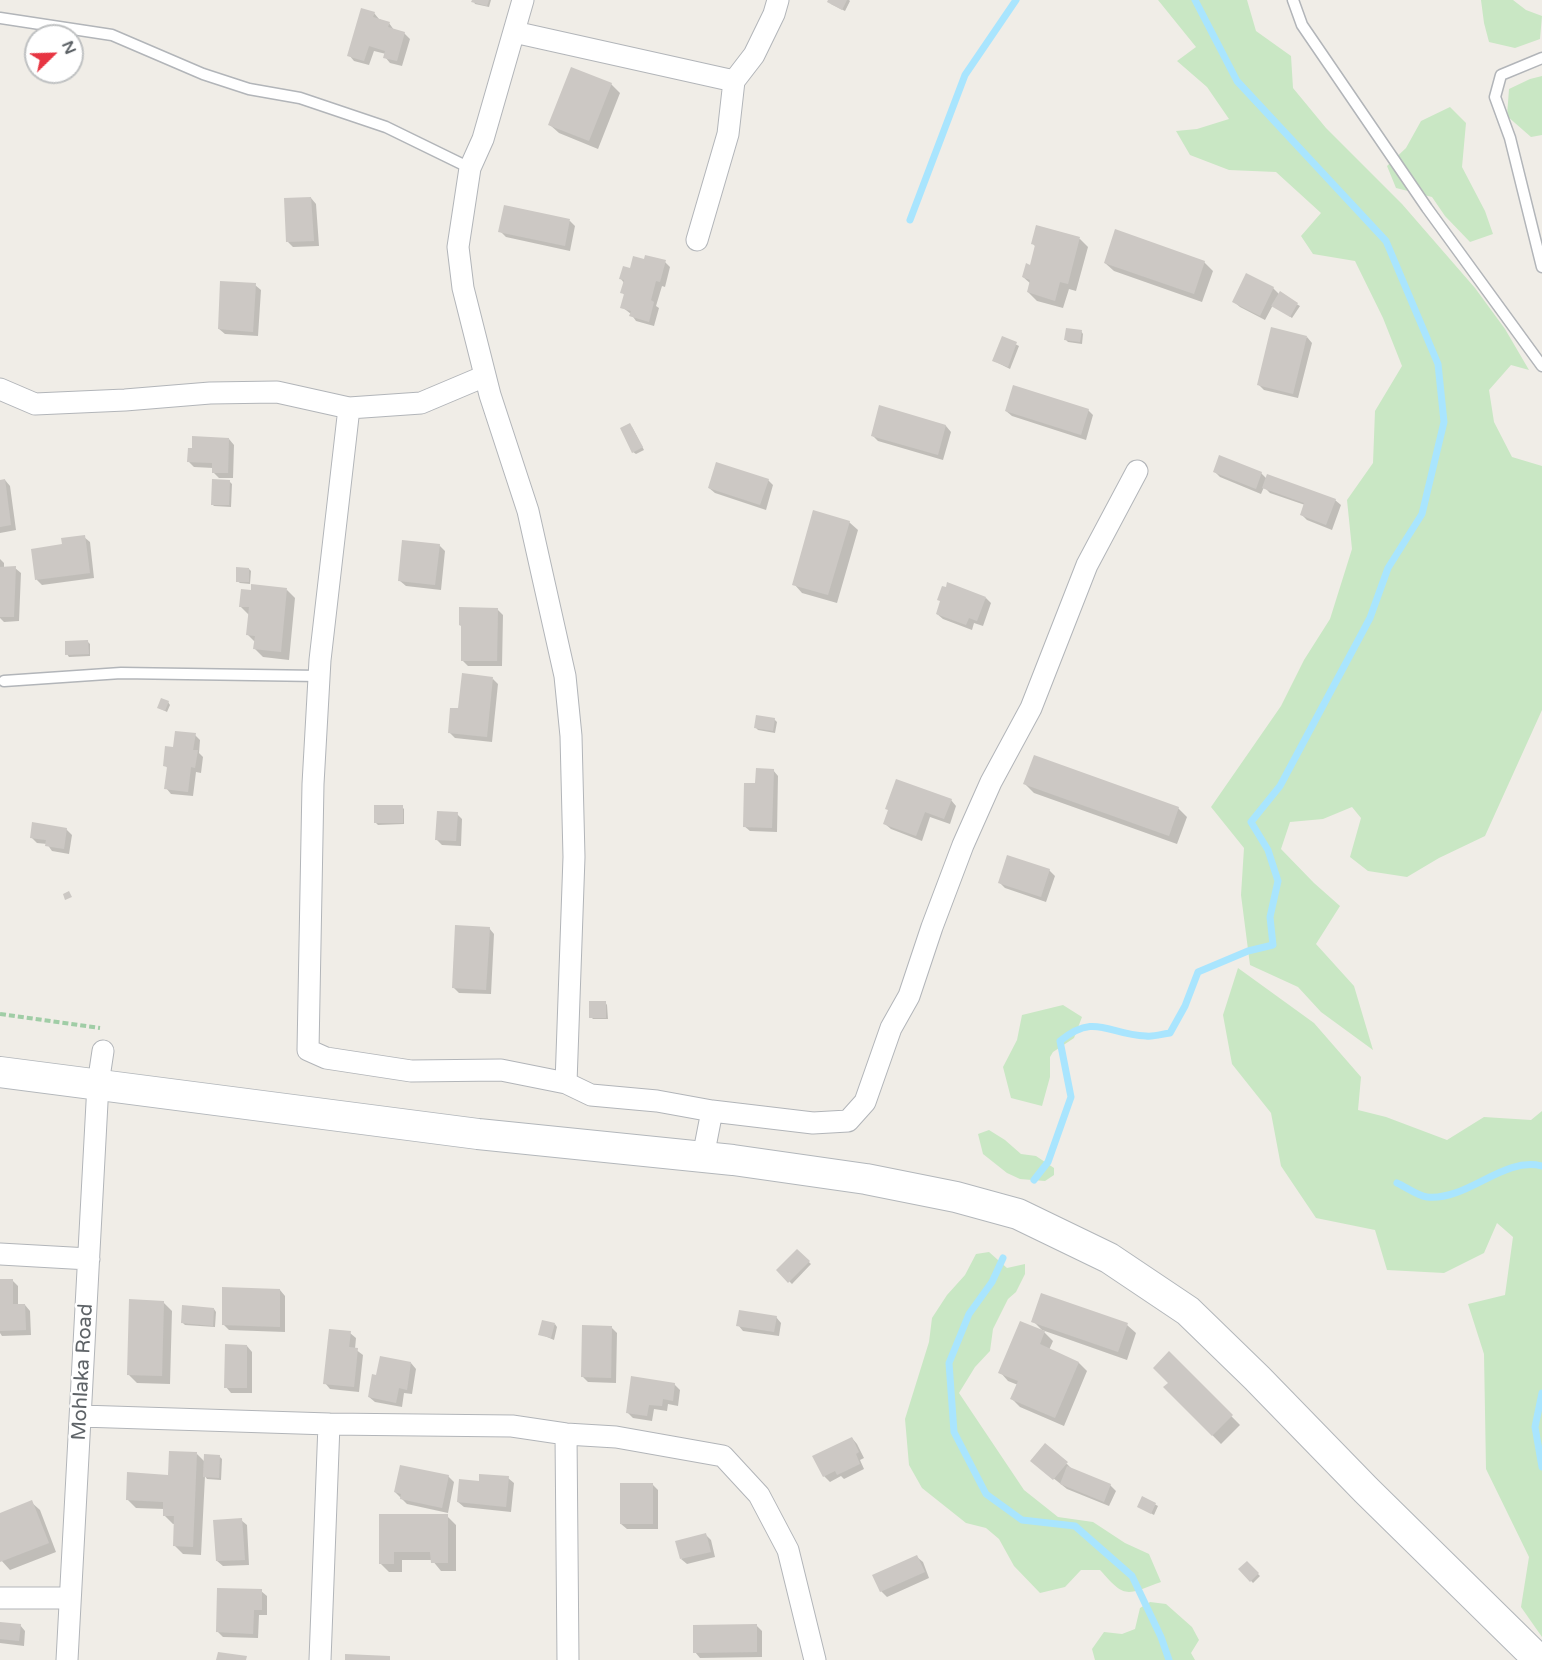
<!DOCTYPE html>
<style>
body{margin:0}
#map{position:relative;width:1542px;height:1660px;overflow:hidden;background:#f0ede7;font-family:"Varela Round",sans-serif}
canvas{display:block}
.north{position:absolute;left:24px;top:24px;width:60px;height:60px;box-sizing:border-box;background:#fff;border:2px solid #bfc1c2;border-radius:50%;rotate:67deg;font-size:16px;font-weight:700;line-height:24px;text-align:center;color:#5e6367}
.north::after{content:'';display:block;margin:auto;width:21px;height:27px;background:#e73542;clip-path:polygon(50% 0,100% 100%,50% 72%,0 100%)}
</style>
<div id="map">
<canvas width="1542" height="1660"></canvas>
<div class="north">N</div>
</div>
<script>
const context = document.querySelector('canvas').getContext('2d');
context.lineJoin = 'round';
function paint(path, color) { context.fillStyle = color; context.fill(path, 'evenodd'); }
function strokePath(path, color, width, dash) { context.strokeStyle = color; context.lineWidth = width; context.lineCap = dash ? 'butt' : 'round'; context.setLineDash(dash || []); context.stroke(path); }
function label(font, color, halo, rows, align = 'center') {
  context.font = font + ' "Varela Round",sans-serif'; context.lineWidth = 5; context.setLineDash([]); context.textBaseline = 'middle'; context.strokeStyle = halo; context.fillStyle = color; for (const [text, x, y, turn = 0] of rows) {
    context.save(); context.translate(x, y); context.rotate((+turn || 0) * Math.PI / 180); context.textAlign = isNaN(turn) ? turn : align; if (halo) context.strokeText(text, 0, 0); context.fillText(text, 0, 0); context.restore();
  }
}
paint(new Path2D(`
 M1158 0H1247L1256 31 1291 56 1293 88 1326 128 1402 204 1475 288 1505 329 1529 370 1511 365 1489 390 1494 422 1512 457 1542 466V710L1485 836 1439 858 1407 877 1368 871 1350 857 1361 818 1352 807 1323 819 1290 822 1281 849 1314 883 1340 906 1316 944 1354 986 1373 1050 1321 1012 1298 987 1250 965 1241 895 1244 848 1211 807 1281 706 1304 660 1330 619 1352 549 1347 500 1373 463 1375 411 1402 366 1383 318 1355 261 1313 254 1301 236 1321 213 1276 172 1229 170 1190 155 1176 131 1197 129 1229 119 1207 87 1177 61 1196 47Z
 M1481 0H1513L1526 10 1542 16 1540 39 1515 48 1489 42 1484 23Z
 M1542 76V135L1531 137 1507 116 1509 89 1530 79Z
 M1450 107 1466 123 1462 167 1485 211 1493 234 1470 242 1445 216 1432 197 1396 188 1387 166 1406 148 1421 121Z
 M1238 968 1314 1023 1361 1077 1358 1110 1386 1117 1447 1140 1484 1117 1531 1120 1542 1111V1637L1521 1607 1529 1557 1486 1469 1484 1354 1468 1304 1505 1295 1513 1237 1497 1223 1484 1253 1444 1273 1387 1270 1375 1230 1316 1218 1281 1166 1271 1113 1232 1064 1223 1015Z
 M1063 1005 1082 1017 1074 1038 1053 1052 1050 1057V1077L1042 1106 1011 1098 1003 1067 1017 1040 1022 1015Z
 M989 1130 1005 1140 1021 1154 1036 1156 1054 1168V1175L1045 1181 1020 1179 1007 1173 983 1154 978 1134Z
 M989 1252 1007 1268 1025 1264V1274L1016 1292 1008 1299 993 1329 990 1351 975 1367 959 1393 1024 1490 1058 1517 1093 1522 1125 1543 1149 1554 1161 1582C1125 1595 1126 1599 1100 1570H1081L1065 1587 1040 1593 1014 1566 999 1539 986 1528 966 1523 922 1488 909 1465 905 1419 929 1342 932 1318 947 1295 965 1275 976 1254Z
 M1150 1602 1166 1604 1192 1627 1199 1640 1191 1653 1195 1660H1095L1092 1649 1104 1632 1122 1634 1135 1629 1140 1608Z`), '#c9e7c4');
paint(new Path2D(`
 M473 0H491L489 7 475 4Z
 M829 0H849L850 1 845 11 831 4Z
 M374 13 379 19 389 23 394 30 404 33 410 39 402 66 390 63 385 57 386 54 374 51 369 65 354 61 349 55Z
 M611 84 620 93 598 149 559 133 550 125Z
 M311 198 316 204 319 246 293 247 288 242Z
 M570 221 575 226 570 251 506 237 500 231Z
 M1080 239 1088 247 1076 291 1069 289 1063 308 1037 301 1028 292 1031 284 1023 277 1031 267 1036 247 1033 244Z
 M665 262 670 267 665 287 662 286 656 306 659 308 654 326 636 321 631 314 622 307 625 296 622 292 624 283 621 279 631 270Z
 M1204 262 1213 271 1202 302 1114 271 1105 263Z
 M255 285 261 290 258 336 225 334 219 329Z
 M1273 288 1280 295 1300 306 1292 318 1273 305 1265 320 1240 307 1234 302Z
 M1081 331 1083 334 1082 344 1068 342 1066 340Z
 M1307 337 1312 343 1298 398 1264 390 1258 384Z
 M1003 338 1019 346 1010 369 994 361Z
 M880 407 946 426 951 432 943 460 878 441 872 435Z
 M1088 410 1093 415 1086 440 1012 416 1006 411Z
 M632 427 644 450 636 454 633 452Z
 M229 439 234 445 233 478H219L213 472V468L194 467 189 462Z
 M1215 472 1261 473 1267 479 1335 500 1341 505 1332 530 1307 520 1302 515 1305 505 1270 493 1264 487 1261 494 1220 477Z
 M5 480 10 486 16 530 0 533V481Z
 M768 480 773 485 766 510 715 493 709 488Z
 M229 481 232 484 231 507 214 506 212 504Z
 M849 522 858 530 837 603 802 593 794 584Z
 M84 537 90 542 94 578 42 585 37 580 33 550 64 546Z
 M439 545 445 551 441 590 406 586 400 581Z
 M0 559 4 563V568H15L21 573 19 621 4 622 0 618Z
 M249 569 251 571 250 584 240 583 237 581Z
 M287 590 295 598 289 660 263 657 255 649 256 643 248 635 249 615 240 606Z
 M986 598 991 603 983 626 974 623 972 630 943 619 937 614Z
 M497 609 503 615 502 666H468L462 660Z
 M88 642 90 644V656L69 657 67 654Z
 M493 679 498 684 492 742 455 738 449 732 460 710Z
 M168 702 170 705 167 712 159 708Z
 M774 719 777 722 775 733 758 730 756 728Z
 M195 735 200 740 199 753 203 757 201 773 196 772 193 796 171 794 166 788 168 769 165 765 174 749Z
 M773 770 778 776 777 832 750 831 744 826 757 785Z
 M1025 784 1178 808 1187 817 1177 844 1034 793Z
 M951 800 956 806 950 824 930 817 922 841 891 829 885 824 890 811Z
 M402 807 404 809V824L378 825 376 823Z
 M457 814 462 819 461 846 442 845 436 839Z
 M66 829 72 835 69 854 52 851 47 844 37 843 31 837Z
 M1049 870 1055 876 1046 902 1005 888 1000 883Z
 M489 928 494 934 491 994 459 993 453 987Z
 M605 1002 607 1005 608 1019H593L591 1017Z
 M797 1251 811 1264 792 1284 778 1270Z
 M0 1280H12L18 1286V1305H25L30 1311 31 1335 2 1336 0 1333Z
 M280 1290 285 1296V1332L229 1330 223 1324Z
 M163 1302 172 1311 170 1384 137 1383 128 1374Z
 M214 1309 216 1312 215 1327 185 1325 182 1322Z
 M776 1317 781 1323 779 1336 743 1331 738 1325Z
 M1033 1321 1127 1325 1136 1333 1127 1360 1042 1330 1053 1341 1049 1350 1079 1363 1087 1371 1064 1426 1020 1407 1012 1399 1018 1385 1008 1381 1000 1372 1044 1332Z
 M555 1324 557 1327 554 1340 540 1334Z
 M611 1327 617 1333 616 1383 588 1382 583 1377Z
 M350 1333 356 1338 355 1349 363 1355 359 1392 330 1389 325 1383Z
 M247 1346 252 1352V1393H231L226 1387Z
 M1169 1353 1240 1425 1221 1444 1165 1387 1170 1383Z
 M411 1363 416 1369 412 1394 404 1393 402 1407 375 1402 369 1397 377 1377Z
 M674 1384 680 1390 678 1406 668 1404 667 1411 654 1409 652 1421 633 1418 627 1412Z
 M852 1438 857 1444 864 1458 860 1460 864 1469 844 1479 841 1476 830 1482 824 1476Z
 M197 1454 205 1462 219 1456 222 1459 221 1480 207 1479 205 1476 201 1555 183 1554 175 1546 176 1524H173L164 1515V1509L136 1508 127 1499 170 1476Z
 M1067 1464 1073 1470 1110 1485 1116 1491 1109 1506 1067 1489 1038 1466Z
 M448 1476 454 1482 448 1513 407 1504 395 1492Z
 M508 1478 514 1483 511 1512 464 1507 458 1502 480 1483Z
 M653 1485 658 1490V1529H627L621 1524Z
 M1143 1498 1158 1506 1154 1515 1139 1507Z
 M31 1502 40 1510 56 1552 10 1570 0 1559V1514Z
 M380 1516H447L456 1525V1571H441L432 1560H402V1572H389L380 1563Z
 M241 1520 247 1525 249 1565 223 1566 217 1561Z
 M706 1535 711 1540 715 1557 687 1564 681 1559Z
 M917 1557 923 1562 929 1578 887 1597 881 1591Z
 M1247 1563 1260 1576 1253 1583 1240 1569Z
 M261 1591 267 1596V1615H259L258 1638 223 1637 217 1631Z
 M0 1623 20 1625 25 1631 24 1646 0 1643Z
 M756 1625 762 1631V1657L700 1658 695 1652Z`), '#0003');
strokePath(new Path2D(`
 M910 220 965 75 1016 0
 M1034 1180 1048 1162 1071 1097 1060 1041C1096 1012 1108 1035 1146 1036 1154 1037 1162 1034 1170 1033L1185 1006 1198 972 1248 951 1273 945 1270 917 1278 881 1268 850 1251 822 1280 786 1370 618 1388 568 1422 514 1444 422 1438 364 1386 241 1237 81 1195 0
 M1397 1183C1406 1187 1418 1196 1427 1197 1468 1201 1503 1156 1542 1166
 M1003 1258 992 1282 969 1314 949 1363 954 1432 986 1494 1022 1520 1075 1526 1132 1576 1161 1637 1169 1660
 M1542 1393 1535 1427 1542 1467`), '#a9e5fe', 7);
paint(new Path2D(`
 M472 0H489L487 6 471 2Z
 M828 0H847L842 10 827 2Z
 M361 8 375 12 373 17 390 22 388 27 405 32 397 61 383 58 385 51 369 46 364 61 347 56Z
 M571 67 612 83 589 141 548 125Z
 M311 197 314 241 286 242 284 198Z
 M504 205 570 219 565 246 498 232Z
 M1036 225 1080 237 1068 284 1060 282 1055 301 1027 292 1030 280 1022 277 1026 263 1030 265 1035 245 1031 244Z
 M1115 229 1205 261 1194 294 1104 263Z
 M645 255 666 260 660 282 656 281 651 300 654 302 649 322 629 316 631 311 620 308 624 294 620 293 624 280 619 279 623 266 630 268 633 256 644 259Z
 M1246 273 1274 287 1260 316 1232 302Z
 M220 281 256 283 253 332 218 329Z
 M1280 291 1298 303 1290 317 1271 306Z
 M1271 327 1307 336 1293 394 1257 385Z
 M1066 328 1082 330 1080 342 1064 340Z
 M1002 336 1017 342 1008 367 992 361Z
 M1013 385 1089 409 1081 435 1005 411Z
 M879 405 946 425 938 455 871 436Z
 M630 423 643 447 632 453 620 428Z
 M192 436 229 438 228 473H212V463L187 462 188 448H192Z
 M1219 455 1262 472 1256 489 1213 472Z
 M716 462 769 479 760 505 708 488Z
 M1267 474 1336 499 1326 525 1300 515 1304 503 1262 488Z
 M5 479 11 525 0 527V480Z
 M212 479 230 480 229 505H211Z
 M813 510 850 521 828 595 792 585Z
 M85 535 90 573 35 580 31 549 62 544 61 538Z
 M402 540 440 544 435 585 398 581Z
 M16 566 14 617H0V567Z
 M236 567 249 568V582H236Z
 M947 582 986 597 977 621 969 618 966 625 936 614 940 601 937 600 942 586 946 587Z
 M251 584 287 588 281 652 253 649 255 636 246 635 249 607H239L241 589 251 590Z
 M459 607 498 608 497 661H461V626L459 625Z
 M88 640 89 654 65 655V641Z
 M462 673 493 677 487 737 448 733 450 708H458Z
 M161 698 169 701 165 711 157 708Z
 M756 715 775 718 773 731 754 728Z
 M175 731 196 733 193 750H198L195 768 191 767 188 792 164 789 167 767 163 766 165 746 173 747Z
 M1034 755 1179 807 1169 836 1023 784Z
 M756 768 774 769 772 828 743 827 744 783H755Z
 M896 779 952 799 944 819 925 812 916 836 883 824 888 810 885 809Z
 M374 805H403V823H374Z
 M437 811 458 812 456 841 435 840Z
 M32 822 67 828 64 849 45 846 46 840 30 838Z
 M1007 855 1050 869 1041 897 998 883Z
 M69 891 72 897 65 900 63 894Z
 M455 925 490 927 486 990 452 988Z
 M589 1001H606V1018H589Z
 M797 1249 810 1261 788 1283 776 1270Z
 M0 1279H13V1304H25L26 1330 0 1331Z
 M222 1287 280 1289V1327L222 1325Z
 M1041 1293 1128 1323 1118 1352 1031 1322Z
 M129 1299 164 1301 162 1376 127 1375Z
 M182 1305 214 1308 213 1326 181 1323Z
 M739 1310 777 1316 774 1332 736 1326Z
 M542 1320 555 1323 551 1338 538 1335Z
 M1020 1321 1045 1331 1040 1344 1079 1362 1055 1418 1010 1399 1018 1381 998 1373Z
 M582 1325 612 1326 611 1378 581 1377Z
 M329 1329 351 1331 349 1347 358 1348 354 1387 323 1384Z
 M225 1344 247 1345V1388H224Z
 M1169 1351 1233 1415 1212 1436 1163 1387 1168 1383 1153 1368Z
 M380 1356 411 1362 407 1390 399 1388 396 1403 368 1397 372 1374 376 1375Z
 M631 1376 675 1383 673 1401 663 1399 662 1406 649 1405 647 1416 626 1413Z
 M852 1437 859 1452 856 1454 860 1464 837 1475 835 1471 823 1477 812 1456Z
 M1045 1443 1068 1462 1053 1480 1030 1461Z
 M169 1451 197 1452 193 1547 173 1546 174 1516H163V1502L126 1500 127 1472 168 1475Z
 M204 1454 220 1455 219 1478 203 1477Z
 M400 1465 449 1475 442 1508 400 1499 401 1494 394 1492Z
 M1067 1466 1111 1484 1104 1502 1060 1484Z
 M479 1474 509 1476 506 1507 457 1502 459 1479 479 1481Z
 M620 1483H653V1524H620Z
 M1142 1496 1156 1503 1151 1514 1137 1507Z
 M32 1500 49 1543 0 1562V1513Z
 M379 1514H448V1563H431L430 1552H394V1564H379Z
 M242 1518 245 1560 216 1561 213 1520Z
 M706 1533 711 1552 680 1559 675 1541Z
 M917 1555 925 1572 880 1592 872 1575Z
 M1247 1561 1259 1573 1250 1582 1238 1569Z
 M217 1588 262 1589V1610H254L253 1634 216 1632Z
 M0 1622 21 1624 19 1641 0 1639Z
 M757 1624V1652L693 1653V1625Z
 M218 1652 247 1656 246 1660H216Z
 M345 1654 390 1656V1660H345Z`), '#ccc8c4');
const lane = new Path2D(`
 M1293 0 1302 25 1427 208 1542 366
 M0 18 112 35 203 74 249 89 300 98 386 127 470 168
 M1542 58 1501 75 1495 97 1510 138 1542 267
 M4 681 121 673 319 676`);
const street = new Path2D(`
 M523 0 483 139 470 168 458 247 463 288 490 395 528 511 565 676 571 736 574 857 566 1083
 M514 32 734 81
 M697 240 728 134 734 81 754 55 774 14 778 0
 M0 389 35 404 125 400 210 393 277 392 349 408 421 403 485 376
 M349 408 320 660 313 784 308 1050 326 1058 411 1071 501 1070 566 1083 591 1095 657 1101 712 1111 813 1123 848 1121 865 1102 891 1028 909 996 932 927 963 845 991 782 1031 708 1087 565 1137 471
 M703 1157 712 1111
 M0 1254 89 1259
 M81 1416 329 1424 512 1426 566 1434 616 1437 723 1456 759 1495 788 1550 815 1660
 M566 1434 568 1660
 M0 1598H70
 M67 1660 98 1084 103 1051
 M320 1660 329 1424`);
const secondary = new Path2D(`
 M0 1072 478 1134 733 1160 866 1179 956 1197 1018 1214 1109 1258 1188 1311 1257 1378 1366 1490 1539 1660`);
strokePath(lane, '#b2b5b9', 13);
strokePath(street, '#b2b5b9', 23);
strokePath(secondary, '#b3b7bb', 32);
strokePath(new Path2D(`
 M0 1014 100 1028`), '#a0cda6', 4, [6, 3]);
strokePath(lane, '#fff', 10);
strokePath(street, '#fff', 21);
strokePath(secondary, '#fff', 30);
label('20px', '#5e6367', '#fff', [
 ["Mohlaka Road",83,1372,-87]
]);
</script>
